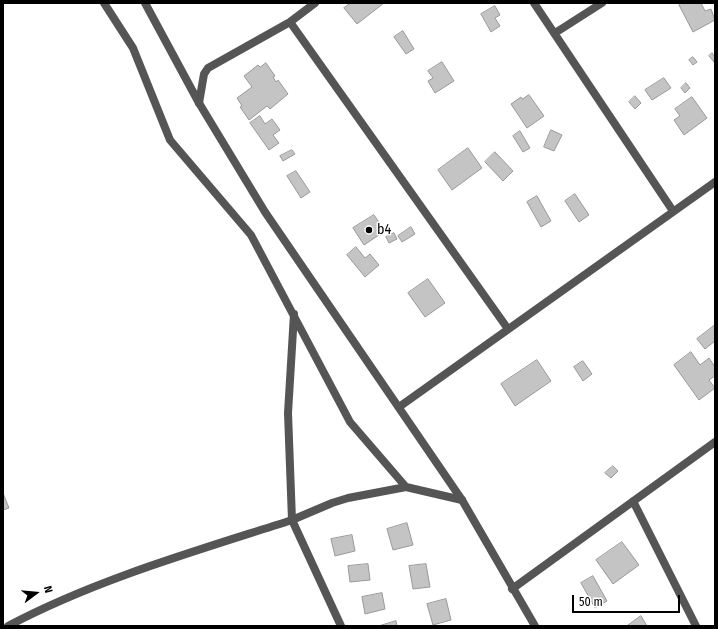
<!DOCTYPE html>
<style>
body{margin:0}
#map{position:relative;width:718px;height:629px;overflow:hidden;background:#fff;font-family:"Fira Sans Condensed",sans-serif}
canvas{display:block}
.frame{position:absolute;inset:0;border:4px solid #000;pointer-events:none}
.north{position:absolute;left:16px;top:573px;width:40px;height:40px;-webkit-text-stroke:3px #fff;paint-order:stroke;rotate:74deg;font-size:11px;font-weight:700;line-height:16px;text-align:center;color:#000}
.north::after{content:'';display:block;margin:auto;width:14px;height:18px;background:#000;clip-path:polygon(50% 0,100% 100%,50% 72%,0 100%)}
.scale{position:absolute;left:572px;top:595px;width:108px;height:18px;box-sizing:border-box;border:2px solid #000;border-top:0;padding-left:5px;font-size:12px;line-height:14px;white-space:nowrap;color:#000;-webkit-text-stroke:3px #fff;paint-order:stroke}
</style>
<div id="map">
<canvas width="718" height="629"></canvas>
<div class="frame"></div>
<div class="north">N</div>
<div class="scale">50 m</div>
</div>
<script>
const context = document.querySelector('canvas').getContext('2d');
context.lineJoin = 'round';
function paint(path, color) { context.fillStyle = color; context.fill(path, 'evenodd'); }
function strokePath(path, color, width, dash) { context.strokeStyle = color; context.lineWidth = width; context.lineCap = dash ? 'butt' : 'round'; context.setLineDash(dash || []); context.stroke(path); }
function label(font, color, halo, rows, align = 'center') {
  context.font = font + ' "Fira Sans Condensed",sans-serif'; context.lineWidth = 3; context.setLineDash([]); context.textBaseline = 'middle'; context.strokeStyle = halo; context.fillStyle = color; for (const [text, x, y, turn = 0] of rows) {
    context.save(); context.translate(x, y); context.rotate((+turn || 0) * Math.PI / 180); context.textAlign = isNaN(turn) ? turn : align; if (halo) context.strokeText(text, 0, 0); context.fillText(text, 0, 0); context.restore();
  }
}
const building = new Path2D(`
 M351 3H384L357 24 344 8Z
 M682 3H701L705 11 711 9 715 20 693 32 679 5Z
 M495 6 500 15 495 18 500 26 491 32 481 14Z
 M403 31 414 49 406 54 394 37Z
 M712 53 715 57 714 62 709 56Z
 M693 57 697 62 693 65 689 60Z
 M442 62 454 81 435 93 428 81 433 78 428 71Z
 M266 63 275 76 273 77 276 82 278 80 288 94 270 109 267 106 249 120 240 107 242 106 237 98 252 87 244 76 258 65 260 67Z
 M664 78 671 88 652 100 645 90Z
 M686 83 690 88 685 93 681 88Z
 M529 95 544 116 527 128 511 104 521 97 522 99Z
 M635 96 641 103 635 109 629 102Z
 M692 97 707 118 684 135 674 120 680 116 675 109Z
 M260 116 265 124 272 119 280 130 273 135 279 143 269 150 250 123Z
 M551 130 562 135 554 151 544 147Z
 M520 131 530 148 523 152 513 136Z
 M468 148 482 168 452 190 438 170Z
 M292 150 295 154 283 161 280 156Z
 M495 152 513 171 503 181 485 162Z
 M296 171 310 192 301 198 287 176Z
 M575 194 589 215 579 222 565 201Z
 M537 196 551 221 541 227 527 202Z
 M374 215 385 231 364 245 353 228Z
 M411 227 415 234 402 242 398 236Z
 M394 233 397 239 389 243 386 237Z
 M356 247 365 258 370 254 379 265 365 277 347 255Z
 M428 279 445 303 425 317 408 293Z
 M715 325V341L705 349 697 339Z
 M691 352 700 365 709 358 715 367V376L709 380 715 388 699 400 674 365Z
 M537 360 551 381 515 406 501 384Z
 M583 361 592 374 583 381 574 367Z
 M613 466 618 471 611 478 605 473Z
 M3 493 9 508 3 510Z
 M407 523 413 545 393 550 387 529Z
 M352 535 355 551 335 556 331 539Z
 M622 542 639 565 613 584 596 560Z
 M368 564 370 580 350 582 348 566Z
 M426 564 430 587 413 589 409 566Z
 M593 576 607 601 595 608 581 583Z
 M382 593 385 609 365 614 362 597Z
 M446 599 451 620 433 625 427 604Z
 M641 616 647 626H627Z
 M396 621 397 626H379Z`);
paint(building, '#c4c4c4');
strokePath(building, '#999', 1);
strokePath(new Path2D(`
 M104 3 133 48 170 140 251 235 350 422 406 487
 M534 3 673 211
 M290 22 508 329
 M555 33 602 3
 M199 103 204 74 208 68 290 22 315 3
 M399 407 715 182
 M633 501 696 626
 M512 589 715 442
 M8 626C97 579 196 551 292 520L288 413 294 314
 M341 626 292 520 332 503 348 498 406 487 462 500`), '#555', 8);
strokePath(new Path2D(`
 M145 3 199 103 265 212 462 500 535 626`), '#555', 8);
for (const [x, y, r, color] of [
 [369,230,4,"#000"]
]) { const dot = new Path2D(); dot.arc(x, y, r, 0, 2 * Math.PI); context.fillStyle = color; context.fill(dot); strokePath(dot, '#fff', 1.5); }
label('14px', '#000', '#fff', [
 ["b4",377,230]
], 'left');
</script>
